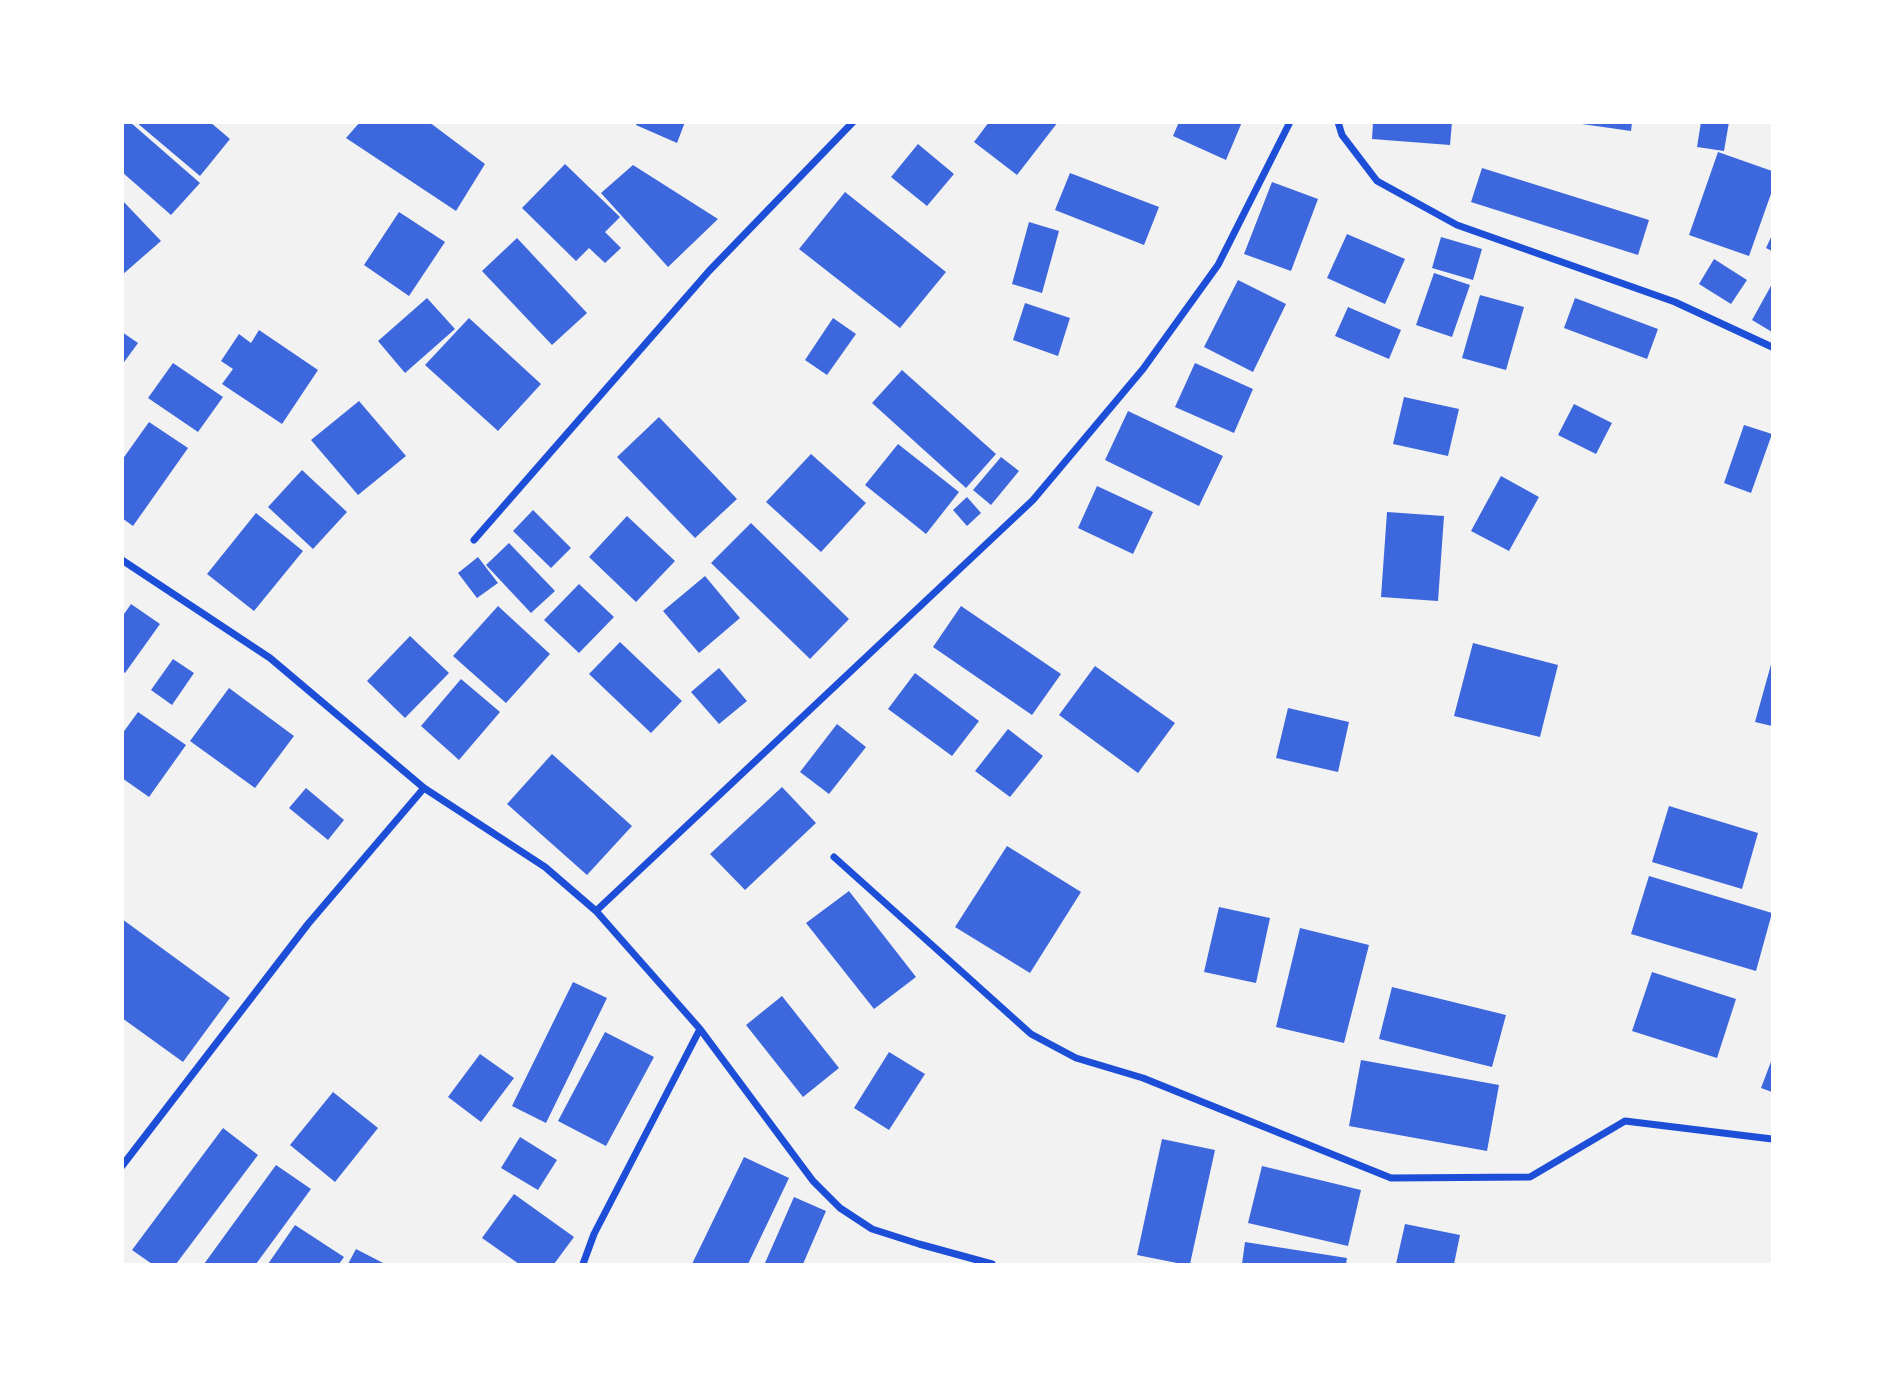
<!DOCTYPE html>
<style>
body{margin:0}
#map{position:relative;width:1895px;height:1387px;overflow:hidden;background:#f2f2f2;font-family:"Archivo Narrow",sans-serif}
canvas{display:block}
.frame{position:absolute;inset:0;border:124px solid #fff;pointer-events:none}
</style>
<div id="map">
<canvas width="1895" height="1387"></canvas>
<div class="frame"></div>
</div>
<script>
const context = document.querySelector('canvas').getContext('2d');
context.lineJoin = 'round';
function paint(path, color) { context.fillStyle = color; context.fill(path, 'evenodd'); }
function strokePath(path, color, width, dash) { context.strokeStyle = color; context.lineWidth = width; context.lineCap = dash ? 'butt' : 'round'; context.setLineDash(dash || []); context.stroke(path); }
paint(new Path2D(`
 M122 122H130L200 183 171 215 122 172Z
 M136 122H210L230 139 200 176Z
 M360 122H429L485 164 456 211 346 138Z
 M637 122H685L677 143 636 125Z
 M989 122H1058L1017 175 974 142Z
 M1179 122H1242L1226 160 1173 136Z
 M1373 122H1452L1450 145 1372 139Z
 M1582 122H1632L1631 131 1582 124Z
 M1701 122H1729L1724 151 1697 147Z
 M918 144 954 174 927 206 891 177Z
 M1718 152 1772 171V191L1749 256 1689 235Z
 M565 164 620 217 605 232 621 248 605 263 589 248 576 261 522 208Z
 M633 165 718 219 668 267 601 193Z
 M1482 168 1649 220 1638 255 1471 202Z
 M1070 173 1159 207 1144 245 1055 210Z
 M1272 182 1318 199 1291 271 1244 254Z
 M845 192 946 272 900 328 799 249Z
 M122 200 161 241 122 275Z
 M399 212 445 242 409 296 364 265Z
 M1029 222 1059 231 1042 293 1012 284Z
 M1347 234 1405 259 1385 304 1327 278Z
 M1772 235V251L1766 248Z
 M1441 237 1482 249 1473 280 1432 268Z
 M517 238 587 313 552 345 482 271Z
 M1714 259 1747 280 1731 304 1699 284Z
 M1434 273 1470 285 1452 337 1416 325Z
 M1238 280 1286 304 1253 372 1204 347Z
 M1772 284V332L1752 320Z
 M1480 295 1524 307 1506 370 1462 358Z
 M427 298 455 329 405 373 378 341Z
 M1575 298 1658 329 1647 359 1564 328Z
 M1025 303 1070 318 1058 356 1013 340Z
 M1348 307 1401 330 1389 359 1335 336Z
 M469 318 541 384 498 431 425 365Z
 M833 318 856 334 827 375 805 360Z
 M259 330 318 370 282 424 222 384 233 369 221 361 239 334 251 343Z
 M122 332 138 343 122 365Z
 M173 363 223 397 198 432 148 398Z
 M1195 363 1253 389 1234 433 1175 407Z
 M902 370 996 454 966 488 872 403Z
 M1404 397 1459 409 1448 456 1393 444Z
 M359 401 406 456 358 495 311 440Z
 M1574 404 1612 423 1596 454 1558 435Z
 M1128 411 1223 456 1199 506 1105 460Z
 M659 417 737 499 695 538 617 457Z
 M149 422 188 448 133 526 122 518V460Z
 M1744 425 1772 434 1751 493 1724 483Z
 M898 444 959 492 926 534 865 485Z
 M811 454 866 503 821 552 766 502Z
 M1001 457 1019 471 991 505 973 490Z
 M302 470 347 512 313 549 268 507Z
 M1501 476 1539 497 1509 551 1471 531Z
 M1097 486 1153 512 1133 554 1078 528Z
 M967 497 981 513 967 526 953 510Z
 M533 510 571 548 551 568 513 531Z
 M1387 512 1444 516 1438 601 1381 597Z
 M256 513 303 551 254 611 207 574Z
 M627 516 675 561 636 602 589 557Z
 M751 523 849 619 810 659 711 563Z
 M509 543 555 591 531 613 486 565Z
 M478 557 498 583 477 598 458 573Z
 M705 576 740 618 699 653 663 611Z
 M579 584 614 617 579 653 544 620Z
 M131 604 160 624 125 673 122 671V617Z
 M498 606 550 654 506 703 453 656Z
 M961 606 1061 674 1032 715 933 647Z
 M410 636 449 673 405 718 367 681Z
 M620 642 682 701 651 733 589 674Z
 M1473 643 1558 665 1540 737 1454 716Z
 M173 659 194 673 172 705 151 690Z
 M1772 661V726L1755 722Z
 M1095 666 1175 723 1138 773 1059 715Z
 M719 668 747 701 719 724 691 692Z
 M915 673 979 721 952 756 888 709Z
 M461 679 500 712 459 760 421 726Z
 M229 688 294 736 255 788 190 741Z
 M1288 708 1349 722 1338 772 1276 758Z
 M138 712 186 745 149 797 122 778V734Z
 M837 724 866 747 829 794 800 772Z
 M1008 729 1043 756 1010 797 975 771Z
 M552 754 632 826 587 875 507 804Z
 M782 787 816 823 745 890 710 854Z
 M306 788 344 820 328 840 289 808Z
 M1669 806 1758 833 1742 889 1652 862Z
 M1007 846 1081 892 1030 973 955 927Z
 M1649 876 1772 913 1756 971 1631 934Z
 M849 891 916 977 874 1009 806 923Z
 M1219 907 1270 918 1256 983 1204 972Z
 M122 919 230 998 183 1062 122 1018Z
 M1300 928 1369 945 1344 1043 1276 1027Z
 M1652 972 1736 999 1717 1058 1632 1031Z
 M573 982 607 998 546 1123 512 1106Z
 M1392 987 1506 1015 1492 1067 1379 1039Z
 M782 996 839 1068 803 1097 746 1025Z
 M605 1032 654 1057 606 1146 558 1121Z
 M889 1052 925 1074 889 1130 854 1108Z
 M480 1054 514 1078 481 1122 448 1097Z
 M1772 1059V1092L1761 1088Z
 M1361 1060 1499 1085 1487 1151 1349 1126Z
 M333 1092 378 1128 335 1182 290 1145Z
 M223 1128 258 1155 176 1264H152L132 1250Z
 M520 1137 557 1160 538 1190 501 1168Z
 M1162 1139 1215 1150 1190 1264H1182L1137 1255Z
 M744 1157 789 1178 748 1264H692Z
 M276 1165 311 1189 256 1264H204Z
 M1262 1166 1361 1190 1348 1246 1248 1223Z
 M514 1194 574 1237 554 1264H519L482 1238Z
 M794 1197 826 1211 803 1264H769L765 1263Z
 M1405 1224 1460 1235 1454 1264H1396Z
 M295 1225 344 1257 339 1264H268Z
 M1245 1242 1347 1258 1346 1264H1242Z
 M356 1249 385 1264H348Z`), '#3d67dc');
strokePath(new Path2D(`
 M1338 122 1342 135 1377 181 1457 225 1675 302 1772 347
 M474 540 709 271 853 122
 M122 560 270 658 424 788 545 867 596 911 700 1029 813 1181 840 1208 872 1229 919 1244 992 1264
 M834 857 1031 1034 1076 1058 1143 1078 1391 1178 1530 1177 1625 1121 1772 1139
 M596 911 1033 500 1143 369 1218 265 1290 122
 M122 1166 308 924 424 788
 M583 1264 594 1234 700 1029`), '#1d4ed8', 7);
</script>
